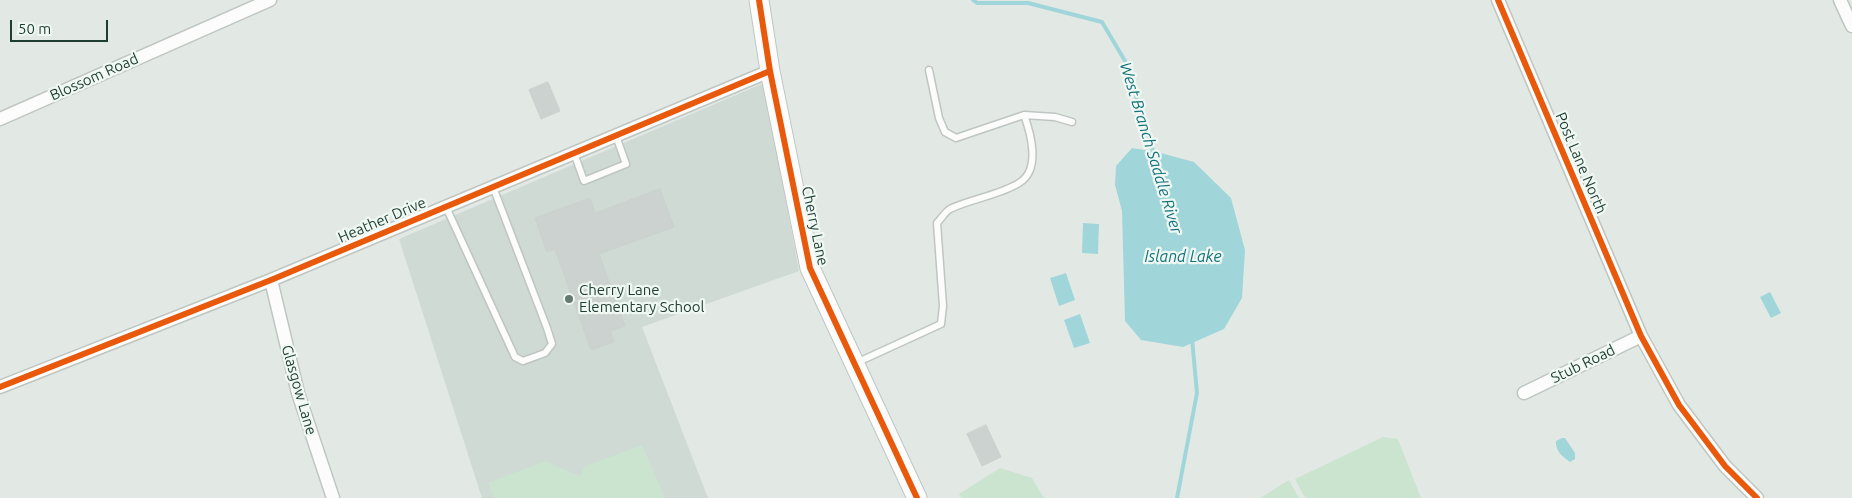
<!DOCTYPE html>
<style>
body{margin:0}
#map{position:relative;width:1852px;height:498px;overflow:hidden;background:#e2e9e5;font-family:Ubuntu,sans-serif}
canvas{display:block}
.scale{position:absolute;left:10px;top:20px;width:98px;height:22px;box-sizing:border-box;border:2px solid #1f3d33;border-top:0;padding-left:6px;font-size:15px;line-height:18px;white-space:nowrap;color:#1f3d33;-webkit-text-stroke:4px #f0f8f3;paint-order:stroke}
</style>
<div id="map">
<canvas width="1852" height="498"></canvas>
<div class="scale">50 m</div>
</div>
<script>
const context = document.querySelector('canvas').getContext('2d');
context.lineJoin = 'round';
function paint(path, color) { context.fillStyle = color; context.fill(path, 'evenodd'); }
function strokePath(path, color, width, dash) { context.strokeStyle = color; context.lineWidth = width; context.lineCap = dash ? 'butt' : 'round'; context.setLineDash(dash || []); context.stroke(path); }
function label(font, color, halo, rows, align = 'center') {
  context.font = font + ' Ubuntu,sans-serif'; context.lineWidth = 4.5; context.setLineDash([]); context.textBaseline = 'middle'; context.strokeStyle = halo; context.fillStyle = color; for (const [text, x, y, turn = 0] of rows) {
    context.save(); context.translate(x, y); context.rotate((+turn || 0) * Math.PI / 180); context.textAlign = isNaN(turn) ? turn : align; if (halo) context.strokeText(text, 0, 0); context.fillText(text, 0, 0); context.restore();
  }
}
paint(new Path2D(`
 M764 83 799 271 642 327 708 498H482L399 239Z`), '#cfdad5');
paint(new Path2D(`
 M1383 437 1398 439 1421 498H1305L1295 479Z
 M642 445 665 498H494L488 483 545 461 579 476 586 466Z
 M1000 468 1032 478 1044 498H961L959 494Z
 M1289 480 1299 498H1260Z`), '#cae4d0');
paint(new Path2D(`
 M1132 148 1157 152 1194 162 1231 198 1245 250 1242 298 1224 329 1183 347 1141 340 1125 321 1122 211 1115 185 1116 166Z
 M1083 223 1099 224 1098 254 1082 253Z
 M1066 273 1075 300 1059 306 1050 278Z
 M1770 292 1781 313 1771 318 1760 297Z
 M1080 314 1090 343 1074 348 1064 320Z
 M1562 438H1565L1575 453V459L1570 462C1563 457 1555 451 1556 441Z`), '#a0d6da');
strokePath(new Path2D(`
 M973 0 977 3H1028L1102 22 1125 61 1154 154
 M1177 498 1197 393 1192 339`), '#a0d6da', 4);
const building = new Path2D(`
 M548 82 560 111 541 119 529 90Z
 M660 189 674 227 599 254 625 326 610 331 614 342 591 350 555 249 547 252 535 218 590 198 595 213Z
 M986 425 1001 457 982 466 967 434Z`);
paint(building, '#ccd2cf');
strokePath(building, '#cbd2ce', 1);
const lane = new Path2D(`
 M929 70 939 118 945 132 956 138 1024 115 1055 117 1072 122
 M574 153 584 181 626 164 616 136
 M446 207 515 357 523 361 545 353 552 344 547 328 493 187
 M856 363 941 324 943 306 937 223C941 219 945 212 950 209 970 199 1000 195 1019 183 1041 170 1031 134 1024 115`);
const street = new Path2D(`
 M1498 0 1641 336 1679 405 1725 466 1757 498
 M1840 0 1852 26
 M0 119 270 0
 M271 280 298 393 333 498
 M0 387 271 280 770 71
 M1524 393 1641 336`);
const secondary = new Path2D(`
 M759 0 770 71 810 268 917 498`);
strokePath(lane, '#bfc6c2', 9);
strokePath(street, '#bfc6c2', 15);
strokePath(secondary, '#bec6c2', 21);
strokePath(lane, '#fbfcfb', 6);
strokePath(street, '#fbfcfb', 12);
strokePath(secondary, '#fbfcfb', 19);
strokePath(new Path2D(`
 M759 0 770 71 810 268 917 498
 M1498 0 1641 336 1679 405 1725 466 1757 498
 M0 387 271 280 770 71`), '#e8590c', 6);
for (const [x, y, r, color] of [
 [569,299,5,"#637971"]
]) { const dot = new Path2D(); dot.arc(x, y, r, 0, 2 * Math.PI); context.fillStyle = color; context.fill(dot); strokePath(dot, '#f0f8f3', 2); }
label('15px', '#1f3d33', '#f0f8f3', [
 ["Blossom Road",94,77,-24],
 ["Post Lane North",1581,163,67],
 ["Heather Drive",382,220,-23],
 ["Cherry Lane",815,226,78],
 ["Stub Road",1583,364,-26],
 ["Glasgow Lane",299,390,74]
]);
label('15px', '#1f3d33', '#f0f8f3', [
 ["Cherry Lane",579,290],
 ["Elementary School",579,307]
], 'left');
label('italic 16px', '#15737c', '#f0f8f3', [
 ["West Branch Saddle River",1151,148,73],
 ["Island Lake",1183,257]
]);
</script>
